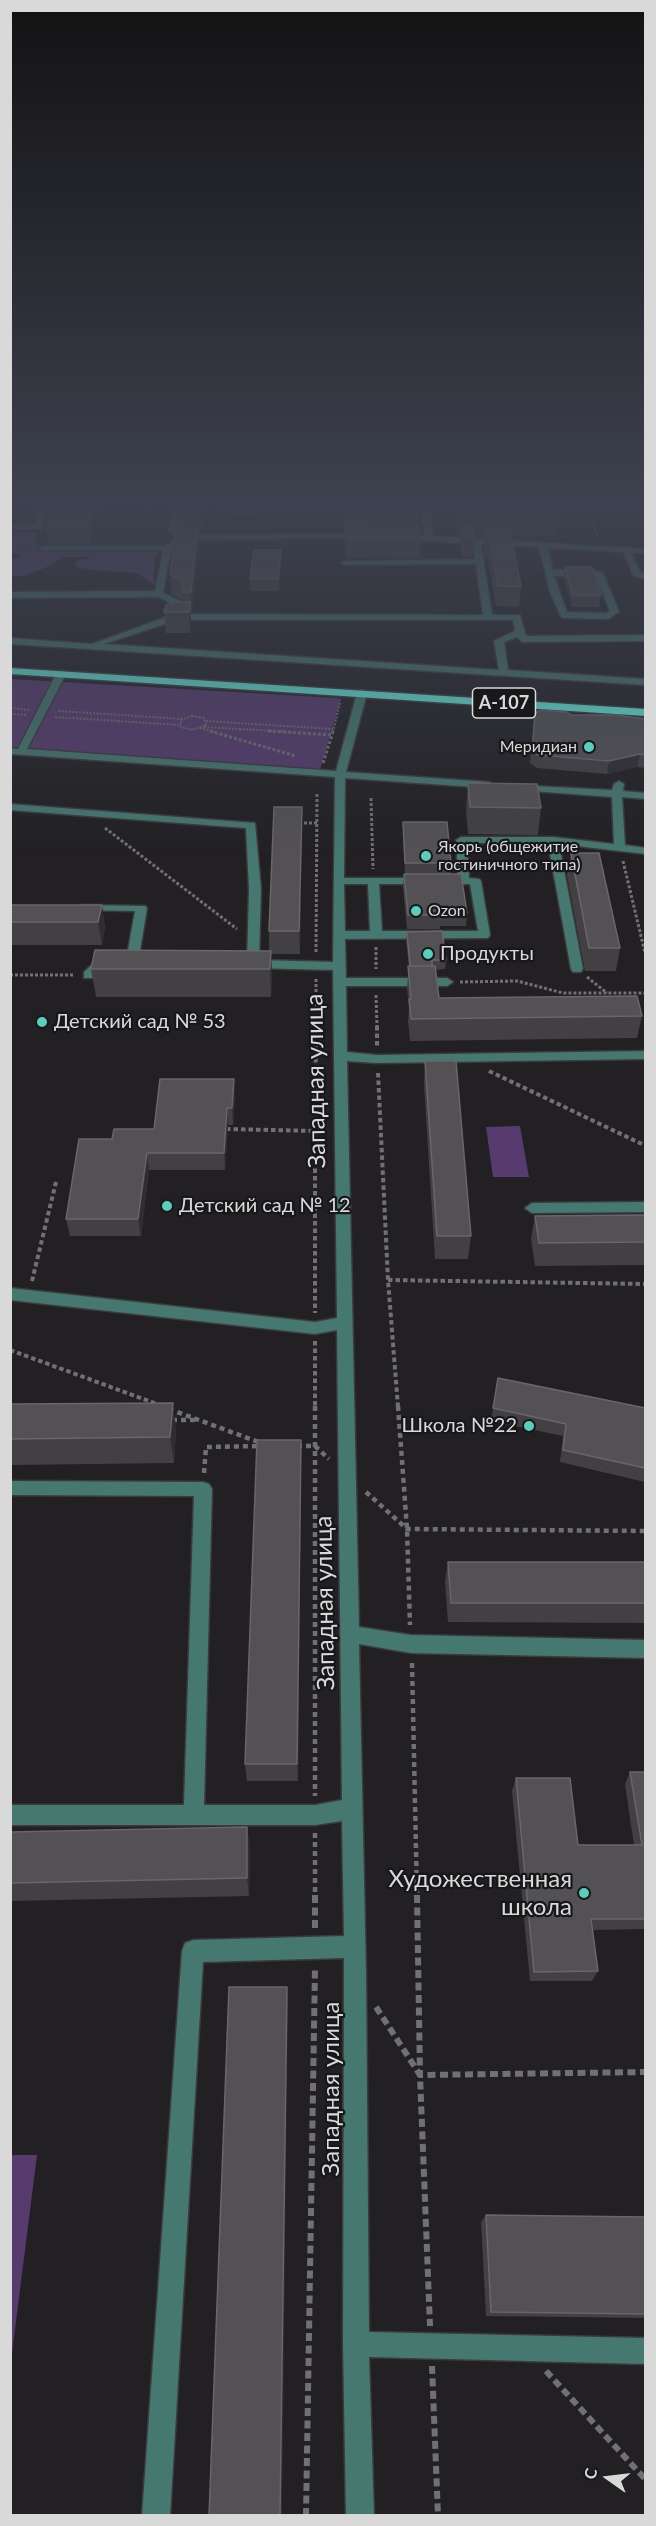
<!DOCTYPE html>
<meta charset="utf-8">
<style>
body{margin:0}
#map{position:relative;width:656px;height:2526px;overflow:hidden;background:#222023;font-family:Lato,sans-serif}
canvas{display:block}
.frame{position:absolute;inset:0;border:12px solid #d9d9da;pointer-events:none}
.north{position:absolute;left:578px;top:2448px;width:60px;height:60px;-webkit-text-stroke:4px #18171a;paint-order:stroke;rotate:284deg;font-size:16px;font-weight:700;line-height:24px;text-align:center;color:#d9d9da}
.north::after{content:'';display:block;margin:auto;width:21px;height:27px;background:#d9d9da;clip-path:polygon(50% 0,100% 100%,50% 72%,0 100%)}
</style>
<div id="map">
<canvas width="656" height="2526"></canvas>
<div class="frame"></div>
<div class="north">С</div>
</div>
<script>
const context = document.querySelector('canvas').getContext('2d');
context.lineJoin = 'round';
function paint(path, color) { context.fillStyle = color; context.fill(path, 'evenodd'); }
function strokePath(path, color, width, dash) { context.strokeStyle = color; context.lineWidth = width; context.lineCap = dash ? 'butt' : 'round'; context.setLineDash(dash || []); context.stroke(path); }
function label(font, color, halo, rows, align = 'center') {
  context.font = font + ' Lato,sans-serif'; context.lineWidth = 4.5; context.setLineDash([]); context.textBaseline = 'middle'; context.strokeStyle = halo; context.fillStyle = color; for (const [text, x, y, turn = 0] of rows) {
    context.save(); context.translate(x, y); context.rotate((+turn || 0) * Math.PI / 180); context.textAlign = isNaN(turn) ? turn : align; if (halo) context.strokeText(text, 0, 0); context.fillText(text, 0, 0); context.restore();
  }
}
paint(new Path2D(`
 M11 532 36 533 37 551H158L155 559 154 585 137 573 91 570 76 567 75 564 77 561 94 557H64L45 568 23 576H11V560L20 557 11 551Z
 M11 679 336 698 341 699 319 773 11 749Z
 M520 1126 529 1177H493L486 1127Z
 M11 2155H37L11 2361 10 2155Z`), '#573b6e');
const minor = new Path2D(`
 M41 503H49L41 529H10V525H35Z
 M172 503H180L177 530 186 535 364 534 368 536 364 538 186 539 171 549 163 593 183 602 181 614 483 615 476 564 345 565 341 563 345 561 475 559 473 544 397 539 396 537 400 535 425 536 421 503H429L433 536 646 549V553H631L640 572 646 574V580L633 575 623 552 548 548 553 570H593L603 573 619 612 608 619 564 618 561 617 550 592 539 547 481 544 492 615H520L526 636 646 635V641L522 642 517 637 504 642 508 670 646 679V685L10 644V638L92 644 172 615 175 605 158 597 10 598V592L155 591 163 550H43L39 548 43 546H165L178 537 169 531ZM554 576 596 577 610 611 606 613 567 612ZM177 620H513L515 631 494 641 499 670 104 644Z
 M367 503H375V511L221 513 217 511 221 509 368 507Z
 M536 503 646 504V508L533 507 532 505Z
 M476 505V509H473L440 510 436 508 440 506Z
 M61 671 66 674 27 749 336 771 357 693 362 690 367 693 346 772 489 782 494 785 489 788 345 778 344 878H458L456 840 461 837H553L614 844 612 797 519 790 514 787 515 785 612 790 614 784 619 781 624 784 623 791 646 793V799L622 797 625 845 646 848V854L559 844 583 969 581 972H573L571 969 548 843H467L469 878 479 879 481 881 490 935 488 938 345 939 346 978H447L453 982 447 986H346L347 1052 377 1055 646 1051V1059L377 1063 347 1061 359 1627 411 1635 646 1640V1658L411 1653 359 1644 366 1973 369 2332 646 2338V2364L369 2357 374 2516H346L343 2344 344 1958 203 1962 170 2516H142L182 1951 185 1943 193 1940 344 1936 342 1821 315 1825H10V1805H184L194 1496 10 1495V1481L203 1482 209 1484 212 1489 204 1805H315L342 1800 337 1330 315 1334 10 1300V1288L315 1322 337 1318 333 970 253 968 247 964 249 889 246 828 10 810V804L255 823 261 889 259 960 333 962 335 777 10 754V748L18 749 56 674ZM344 884H368L370 931H345ZM379 884H470L478 931H382Z
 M82 905 145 906 147 908 139 957 146 958V964L132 965 126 961 135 911 78 910V906Z
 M108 957 112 958V964L106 965 92 978H84V972L99 958Z
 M646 1202V1212L532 1213 525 1208 532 1203Z`);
const highway = new Path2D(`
 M10 668 646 709V716L10 674Z`);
strokePath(minor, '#3c3a3d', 3);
strokePath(highway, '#3c3a3d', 3);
strokePath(new Path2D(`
 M141 503 160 521
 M588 516 593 522 597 536
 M10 708 29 710
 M58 711 183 719
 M10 714 26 715
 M192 716 204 718 206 725 192 730 181 727V720Z
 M55 717 180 725
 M206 721 333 729
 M204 727 292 732
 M200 728 215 732
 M333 732 340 703`), '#717072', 2, [2, 1.5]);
strokePath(new Path2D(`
 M210 731 296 756
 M268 731 332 735 333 731
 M323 763 332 735
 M371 798 373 869
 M299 823H317
 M105 828 237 929
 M623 861 646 957
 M376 947V969
 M316 952 317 794
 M10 975H75
 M587 977 607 993
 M460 982 517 981 563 993H646
 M376 995 377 1027
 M316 1027V977`), '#717072', 3, [3, 2]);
strokePath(new Path2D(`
 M377 1026V1047
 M489 1071 646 1146
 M378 1073 388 1280 398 1407
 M226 1129 315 1131 316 1026
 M315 1131V1313
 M388 1280 646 1284
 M32 1281 56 1182
 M315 1341V1407
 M10 1350 157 1404`), '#717072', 4, [4.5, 3]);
strokePath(new Path2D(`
 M315 1406V1796
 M398 1406 407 1529 410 1625
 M169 1409 261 1443
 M172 1420H195
 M297 1446H315L329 1459
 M204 1473 206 1447 259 1446
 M366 1492 407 1529 646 1531
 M412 1663 417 1897
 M315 1833V1897`), '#717072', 4.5, [5, 4]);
strokePath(new Path2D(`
 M315 1895V1928
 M417 1895 420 2075 646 2072
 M376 2007 420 2075 430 2326
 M432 2366 438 2516
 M546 2371 646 2480
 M306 2516 315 1968`), '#717072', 6, [8, 4.5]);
paint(minor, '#45786f');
paint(highway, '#65f4df');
paint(new Path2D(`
 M178 503H206L203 527H201L200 533H199V541L192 612H190L191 622 190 633H166L164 612 183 602V600L171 594 170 574 179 526Z
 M344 503H415L417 515V524L421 538 420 558H346Z
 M431 503H556L560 515 557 535H511L521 586 519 607 496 606 488 558H485L484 546V538L474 537 472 557H463L460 546 461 536H458L452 512 453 503Z
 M97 512 90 544H48L46 527Z
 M281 550V562L279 591H251L250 579Z
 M565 567 601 595 599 607H572L564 578Z
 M535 713 645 719V768L637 767 607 774 537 768 530 763Z
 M468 783 541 808 538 835 468 834 466 810Z
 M302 807 300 954H271L272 979 271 997H96L91 969 269 951V931Z
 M403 822 451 863V874L467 913 466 926H440V929H407L403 888 404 874H405L403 835Z
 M571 853 620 948 616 971H585L567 875Z
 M10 905H102L105 928 102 945H10Z
 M407 932 446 960 445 969 435 970 439 998 642 1016 637 1038 410 1041 408 1021 409 1007 407 988 409 966 406 941Z
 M425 1061 471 1236 468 1259H435L424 1084Z
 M235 1097 233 1125H228L225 1170H149L141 1236H70L66 1219 112 1139 154 1129Z
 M645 1215V1265L535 1266 531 1239 535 1216Z
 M498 1378 645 1408V1482L560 1462 563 1436 491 1421Z
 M10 1404 176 1429 174 1463 10 1465Z
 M301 1461 298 1781H247L245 1764Z
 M448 1562H645V1623L448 1622 445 1581Z
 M630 1772H645V1935V1929L593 1930 598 1971 592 1981H530L512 1791 516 1778 578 1845H634L625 1784Z
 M247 1827 250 1846 249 1896 10 1901V1832Z
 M486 2215 645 2217V2318L486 2316 481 2222Z`), '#424043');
paint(new Path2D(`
 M92 503H96L97 512 90 544 88 527Z
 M199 503 201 527 200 533 199 509Z
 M201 503H206L203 527Z
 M198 522 199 541 192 612 191 592Z
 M281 550V562L279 591 278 579Z
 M190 602 191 622 190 633 189 612Z
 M640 754 637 767 607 774 609 761Z
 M302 807V829L300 954 299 931Z
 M102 905 105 928 102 945 98 922Z
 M271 951 272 979 271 997 270 969Z
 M234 1079 235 1097 233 1125 232 1108Z
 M227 1108 228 1125 225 1170 224 1153Z
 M147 1153 149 1170 141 1236 138 1219Z
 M173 1403 176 1429 174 1463 170 1437Z
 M301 1440V1461L298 1781 297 1764Z
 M247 1827 250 1846 249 1896 247 1878Z
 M287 1987 288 2000 282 2516H280Z`), '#2f2d30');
const building = new Path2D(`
 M55 503H94L88 527H46Z
 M178 503H201H199V509H185L178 505Z
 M344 503H415L417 515 345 513Z
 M456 503H556L560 515 508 516 509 520 459 517Z
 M345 521 418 524 421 538 346 539Z
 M185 522H198L191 592H182L183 581 170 574 176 528Z
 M461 526 472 527 474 537H464Z
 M485 527 510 529 521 586H498L490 538H487Z
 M254 550H281L278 579H250Z
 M565 567H592L601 595H573Z
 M176 602H190L189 612H164L166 605Z
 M541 710 567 712 571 715H617L645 719V755L640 754 609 761 538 755 532 751 535 713Z
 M468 783 537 784 541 808 470 807Z
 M274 807H302L299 931H269Z
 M403 822H447L451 863H405Z
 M571 853H599L620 948H589Z
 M404 874H461L467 913H440L441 915H408Z
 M10 905H102L98 922H10Z
 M442 931 446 960H432V966H410L407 932Z
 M95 950 271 951 270 969H91Z
 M408 966H435L439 998 637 996 642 1016 411 1019 409 999H411Z
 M425 1061H456L471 1236H437Z
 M160 1079H234L232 1108H227L224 1153H147L138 1219H66L79 1139H112L114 1129H154Z
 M645 1215V1242L539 1243 535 1216Z
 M498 1378 645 1408V1468L563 1450 566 1424 493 1408Z
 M173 1403 170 1437 10 1439V1404Z
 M257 1440H301L297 1764H245Z
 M448 1562H645V1603H451Z
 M630 1772H645V1919H591L598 1971 534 1972 516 1778H570L578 1845H642Z
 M247 1827V1878L10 1883V1832Z
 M229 1987H287L280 2516H209Z
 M486 2215 645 2217V2314L491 2312Z`);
paint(building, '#535154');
strokePath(building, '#686669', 1.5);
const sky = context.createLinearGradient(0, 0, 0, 856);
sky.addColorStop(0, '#131213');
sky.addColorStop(0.59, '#3e4250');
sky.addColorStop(1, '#3e425000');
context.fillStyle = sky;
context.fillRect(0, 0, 656, 856);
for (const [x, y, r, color] of [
 [589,747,6,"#5acebd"],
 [426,856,6,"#5acebd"],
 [416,911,6,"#5acebd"],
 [428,954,6,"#5acebd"],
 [42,1022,6,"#5acebd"],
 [167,1206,6,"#5acebd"],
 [529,1426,6,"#5acebd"],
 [584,1893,6,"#5acebd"]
]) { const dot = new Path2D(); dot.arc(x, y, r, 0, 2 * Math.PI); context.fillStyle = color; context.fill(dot); strokePath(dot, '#18171a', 2); }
label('16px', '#d9d9da', '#18171a', [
 ["Меридиан",577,747,"right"],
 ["Якорь (общежитие",438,847],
 ["гостиничного типа)",438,865],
 ["Ozon",428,911]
], 'left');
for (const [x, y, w] of [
 [504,703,63]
]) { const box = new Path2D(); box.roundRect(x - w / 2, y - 15, w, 30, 4.5); context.fillStyle = '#18171a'; context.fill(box); strokePath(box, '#d9d9da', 1.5); }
label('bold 18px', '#d9d9da', null, [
 ["А-107",504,703]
]);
label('20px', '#d9d9da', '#18171a', [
 ["Продукты",440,954],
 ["Детский сад № 53",54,1022],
 ["Детский сад № 12",179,1206],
 ["Школа №22",517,1426,"right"]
], 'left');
label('24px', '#d9d9da', '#18171a', [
 ["Западная улица",316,1081,-91],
 ["Западная улица",325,1603,-91],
 ["Западная улица",331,2089,-90]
]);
label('24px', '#d9d9da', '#18171a', [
 ["Художественная",572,1879],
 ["школа",572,1907]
], 'right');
</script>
